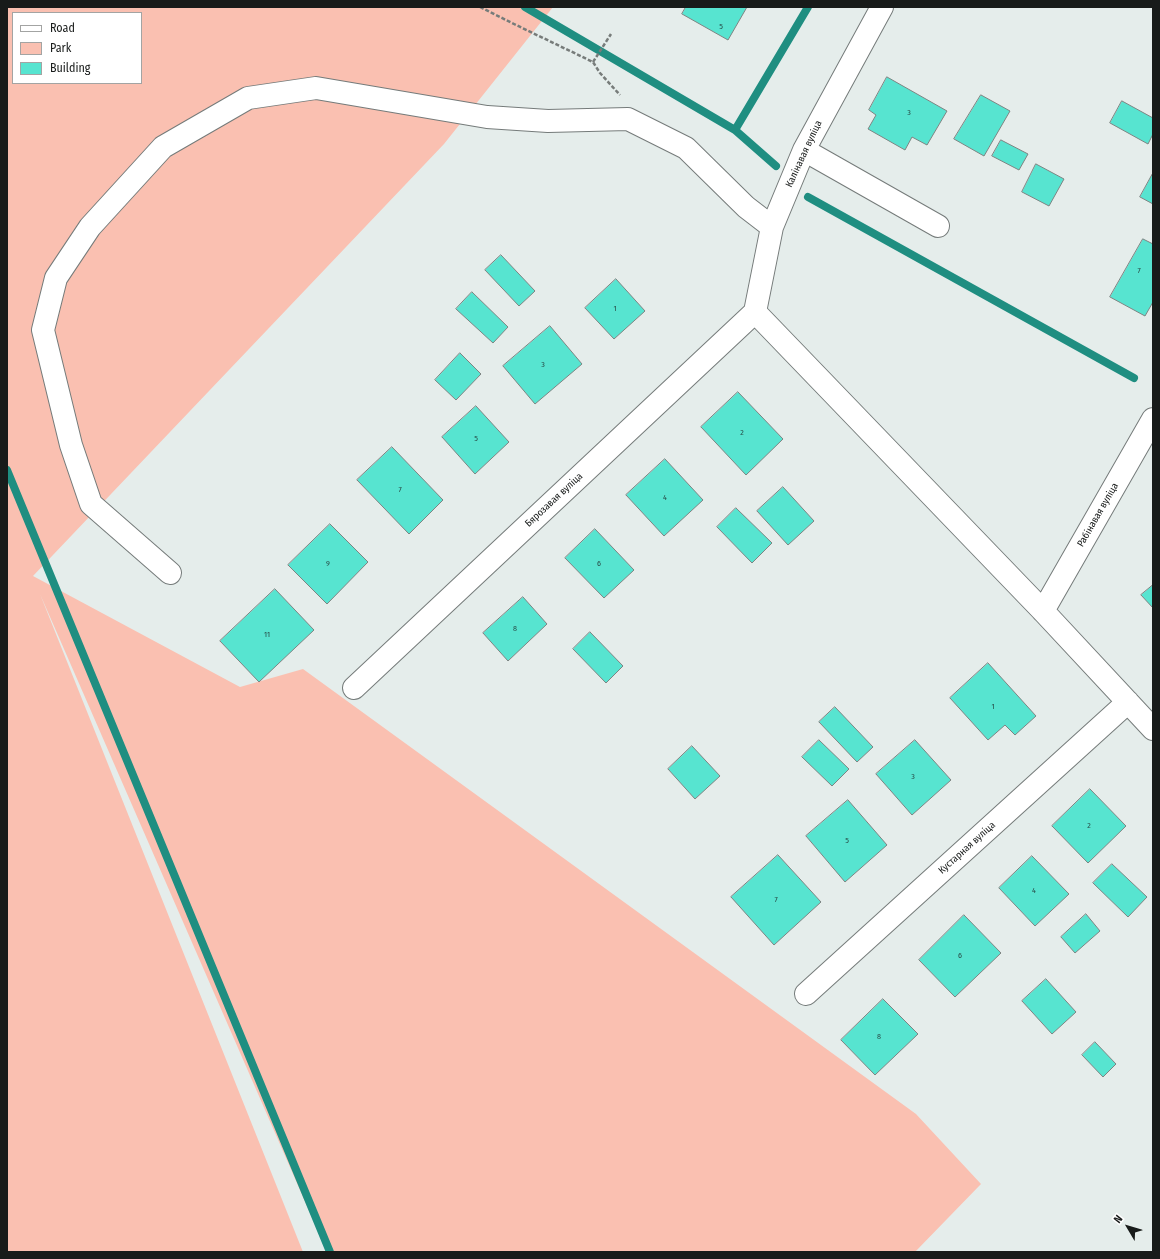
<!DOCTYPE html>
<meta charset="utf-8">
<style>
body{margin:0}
#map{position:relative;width:1160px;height:1259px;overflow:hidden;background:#e5edeb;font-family:"Fira Sans Condensed",sans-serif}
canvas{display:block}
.frame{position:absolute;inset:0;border:8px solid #181b1a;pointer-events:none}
.legend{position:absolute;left:12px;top:12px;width:130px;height:72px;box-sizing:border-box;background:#fff;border:1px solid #a3a4a3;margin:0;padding:5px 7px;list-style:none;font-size:12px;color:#181b1a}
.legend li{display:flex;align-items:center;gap:8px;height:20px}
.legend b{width:20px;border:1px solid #a3a4a3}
.north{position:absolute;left:1108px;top:1207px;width:40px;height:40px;-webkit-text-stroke:3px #fff;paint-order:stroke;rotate:308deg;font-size:11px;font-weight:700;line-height:16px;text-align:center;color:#181b1a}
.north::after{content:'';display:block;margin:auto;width:14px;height:18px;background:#181b1a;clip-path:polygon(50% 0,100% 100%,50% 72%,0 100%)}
</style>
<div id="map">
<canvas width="1160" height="1259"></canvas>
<div class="frame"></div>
<ul class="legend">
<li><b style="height:5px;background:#fff"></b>Road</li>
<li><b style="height:11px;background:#fac0b1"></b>Park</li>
<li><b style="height:11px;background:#57e4d0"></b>Building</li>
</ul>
<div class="north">N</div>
</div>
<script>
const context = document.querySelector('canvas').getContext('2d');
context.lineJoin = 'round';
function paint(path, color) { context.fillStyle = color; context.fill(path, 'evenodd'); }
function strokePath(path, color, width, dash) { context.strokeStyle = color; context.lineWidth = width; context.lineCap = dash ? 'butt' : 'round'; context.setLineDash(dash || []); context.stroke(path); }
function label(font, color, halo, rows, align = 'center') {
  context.font = font + ' "Fira Sans Condensed",sans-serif'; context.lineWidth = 4; context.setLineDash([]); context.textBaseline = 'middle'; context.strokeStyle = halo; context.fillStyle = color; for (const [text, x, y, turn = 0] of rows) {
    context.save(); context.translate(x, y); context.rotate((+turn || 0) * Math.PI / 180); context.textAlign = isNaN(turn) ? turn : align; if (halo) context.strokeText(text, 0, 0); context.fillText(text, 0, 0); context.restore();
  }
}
paint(new Path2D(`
 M7 7H553L444 144 33 576 240 687 303 669 916 1114 981 1184 915 1252H327L40 594 303 1252H7ZM13 13H141V83H13Z`), '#fac0b1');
strokePath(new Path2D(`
 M525 7 735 130 776 166
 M735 130 808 7
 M808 197 1134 378
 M7 470 330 1252`), '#1f8e81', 8);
const building = new Path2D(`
 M686 7H747L728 40 682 14Z
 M887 77 947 111 927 145 912 137 905 150 868 129 876 115 869 110Z
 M981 95 1010 111 984 156 954 139Z
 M1122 101 1153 118V134L1148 144 1110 123Z
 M1001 140 1028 154 1019 170 992 156Z
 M1036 164 1064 179 1049 206 1022 192Z
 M1153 173V204L1140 197Z
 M1143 239 1153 244V302L1145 316 1110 297Z
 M501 255 535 291 519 306 485 270Z
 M616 279 645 311 614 339 585 308Z
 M472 292 508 327 493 343 456 309Z
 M550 326 582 364 535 404 503 366Z
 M460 353 481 374 456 400 435 380Z
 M738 392 783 439 746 475 701 427Z
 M476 406 509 442 475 474 442 437Z
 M392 447 443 500 409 534 357 480Z
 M665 459 703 500 664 536 626 495Z
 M783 487 814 521 788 545 757 511Z
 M736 508 772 543 752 563 717 527Z
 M330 524 368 562 327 604 288 565Z
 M595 529 634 570 604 598 565 558Z
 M1153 585V608L1141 595Z
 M275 589 314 630 259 682 220 641Z
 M523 597 547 624 508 661 483 633Z
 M590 632 623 666 606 683 573 649Z
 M988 663 1036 716 1015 735 1005 725 988 740 950 698Z
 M835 707 873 747 857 762 819 722Z
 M819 740 849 769 832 786 802 757Z
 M915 740 951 780 912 815 876 774Z
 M692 746 720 776 695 799 668 769Z
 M1090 789 1126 826 1088 863 1052 826Z
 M848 800 887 845 845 882 806 836Z
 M778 855 821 902 774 945 731 897Z
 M1032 856 1069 894 1035 926 999 888Z
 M1112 864 1147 897 1128 917 1093 883Z
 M1086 914 1100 931 1075 953 1061 937Z
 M964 915 1001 953 955 997 919 960Z
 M1046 979 1076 1012 1052 1034 1022 1001Z
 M883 999 918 1034 875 1075 841 1040Z
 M1095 1042 1116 1064 1103 1077 1082 1055Z`);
paint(building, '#57e4d0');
strokePath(building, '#7d8482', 1);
const minor = new Path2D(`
 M804 150 938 226
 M755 312 1043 611 1153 729
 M755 312 772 227 804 150 882 7
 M170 573 91 504 71 445 43 330 56 278 90 227 163 147 248 98 316 88 487 117 548 121 628 119 686 148 746 207 772 227
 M1043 611 1153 419
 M354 688 755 312
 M806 994 1128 702`);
strokePath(minor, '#757b7a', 24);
strokePath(new Path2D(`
 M480 7 514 24 593 62 600 73 620 95
 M593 62 611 34`), '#777c7a', 2.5, [4, 2]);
strokePath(minor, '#fff', 22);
label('8px', '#284d48', null, [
 ["5",721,27],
 ["3",909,113],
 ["7",1139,271],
 ["1",615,309],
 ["3",543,365],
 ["2",742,433],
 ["5",476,439],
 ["7",400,490],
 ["4",665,498],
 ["9",328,564],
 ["6",599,564],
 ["8",515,629],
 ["11",267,635],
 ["1",993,707],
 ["3",913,777],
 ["2",1089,826],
 ["5",847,841],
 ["4",1034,891],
 ["7",776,900],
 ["6",960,956],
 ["8",879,1037]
]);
label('10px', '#181b1a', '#fff', [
 ["Калінавая вуліца",804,154,-65],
 ["Бярозавая вуліца",554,500,-43],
 ["Рабінавая вуліца",1098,515,-60],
 ["Кустарная вуліца",967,848,-42]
]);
</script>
